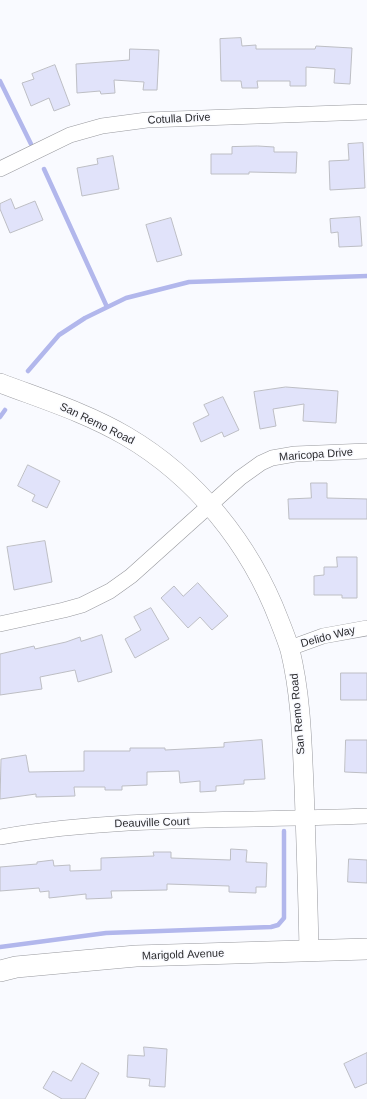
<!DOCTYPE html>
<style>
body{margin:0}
canvas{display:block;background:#f9faff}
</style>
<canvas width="367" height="1099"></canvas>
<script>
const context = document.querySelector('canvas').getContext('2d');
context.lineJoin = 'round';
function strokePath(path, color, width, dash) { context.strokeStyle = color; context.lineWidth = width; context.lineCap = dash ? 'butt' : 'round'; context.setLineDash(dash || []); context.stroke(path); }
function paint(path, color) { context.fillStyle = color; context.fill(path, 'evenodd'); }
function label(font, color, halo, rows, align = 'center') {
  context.font = font + ' Helvetica,sans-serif'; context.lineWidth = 3; context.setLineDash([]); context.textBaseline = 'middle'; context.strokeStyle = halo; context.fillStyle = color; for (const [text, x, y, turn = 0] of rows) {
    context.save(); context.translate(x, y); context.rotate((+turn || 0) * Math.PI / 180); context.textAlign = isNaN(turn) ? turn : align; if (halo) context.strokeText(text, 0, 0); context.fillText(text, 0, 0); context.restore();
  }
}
strokePath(new Path2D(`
 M0 81 31 144
 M44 169 107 307
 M28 371 59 335 85 318 126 298 189 282 367 276
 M0 417 5 410
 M0 947 106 933 271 927 278 925 284 918V831`), '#b2b7ec', 4.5);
const building = new Path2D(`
 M241 38 242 46 256 45V49H315L316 46 352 48 350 84 334 83 335 69 306 67V86H290V81H257L258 88H242L241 81H221L220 39Z
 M130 49 159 50 157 90H143L144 82 114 80 115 93 101 94 100 91 77 93 76 64 129 60Z
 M55 65 70 105 54 111 49 98 31 106 22 83 34 79 32 74Z
 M363 143 365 188 330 190 329 161 349 160 348 144Z
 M258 146 274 147V152H297L296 173 249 172V174H211V154H232V147Z
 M113 156 119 189 82 196 77 168 98 164 97 159Z
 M11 199 15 209 35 201 43 220 10 233 0 209V204Z
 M360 217 362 246 339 247 338 232 331 233 330 219Z
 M171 218 182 255 157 262 146 225Z
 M286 387 338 391 336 423 303 421 304 404 273 409 276 426 260 429 254 392Z
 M223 397 239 430 224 437 222 432 201 442 193 423 209 415 204 405Z
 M28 465 60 481 47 508 32 501 35 495 18 486Z
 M311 483H327V498L367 499V519H289L288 499 311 498Z
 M45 541 52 582 14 590 7 547Z
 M337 557H357V598H342V595H314V576L324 575V567H337Z
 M198 583 228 616 212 630 200 617 188 628 161 598 174 586 183 596Z
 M151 608 169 639 135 658 125 639 141 630 134 617Z
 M102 635 112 672 78 682 75 670 40 677 42 689 0 695V654L34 646 35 649 66 642 80 637 81 641Z
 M341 673H367V700H341Z
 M262 740 265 779 244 780V784L216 786V791L200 792V781L180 783 179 771 147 772V785L122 786V790H105V787H74L75 796 36 797V794L0 799 1 759 26 755 29 772 84 771V751H130V748H165V750L224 747V743Z
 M346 740H367V773L345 772Z
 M231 849 247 850 246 862 267 863 266 887H256V893L229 892V886L167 884V890L111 891 112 898 86 899V894L49 898V891L40 892 39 888 0 891V867L37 864V862L53 860 54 866 70 865V871L101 870V858L154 856 153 852H171V858L230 860Z
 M349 859 367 860V883L348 882Z
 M144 1047 167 1049 165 1087 149 1086 150 1079 127 1077 128 1055 144 1056Z
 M367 1053V1083L355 1088 344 1064Z
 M82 1063 99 1073 85 1099H62L43 1088 53 1071 71 1081Z`);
paint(building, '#e1e3fa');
strokePath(building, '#bdbec4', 1);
const minor = new Path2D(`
 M0 169 70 135 102 126 147 120 367 112
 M0 624 64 610 82 605 110 591 131 576 240 478 261 463 272 458 295 454 367 451
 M290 648 323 636 367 628
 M0 837C120 816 246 821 367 816`);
const tertiary = new Path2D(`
 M0 383C42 399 87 413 126 436 196 477 250 544 279 620 283 630 287 640 290 650 301 695 302 741 304 786 306 841 308 896 309 951`);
const secondary = new Path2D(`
 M0 971 16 967 136 956 367 949`);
strokePath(minor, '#98999e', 16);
strokePath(tertiary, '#98999e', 20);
strokePath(secondary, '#98999e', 22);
strokePath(minor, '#fff', 15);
strokePath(tertiary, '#fff', 19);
strokePath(secondary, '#fff', 21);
label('11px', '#2b2b2e', '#f9faff', [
 ["Cotulla Drive",179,119,-3],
 ["San Remo Road",97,424,26],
 ["Maricopa Drive",316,455,-4],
 ["Delido Way",328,637,-15],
 ["San Remo Road",298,714,-95],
 ["Deauville Court",152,823,-2],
 ["Marigold Avenue",183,955,-2]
]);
</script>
